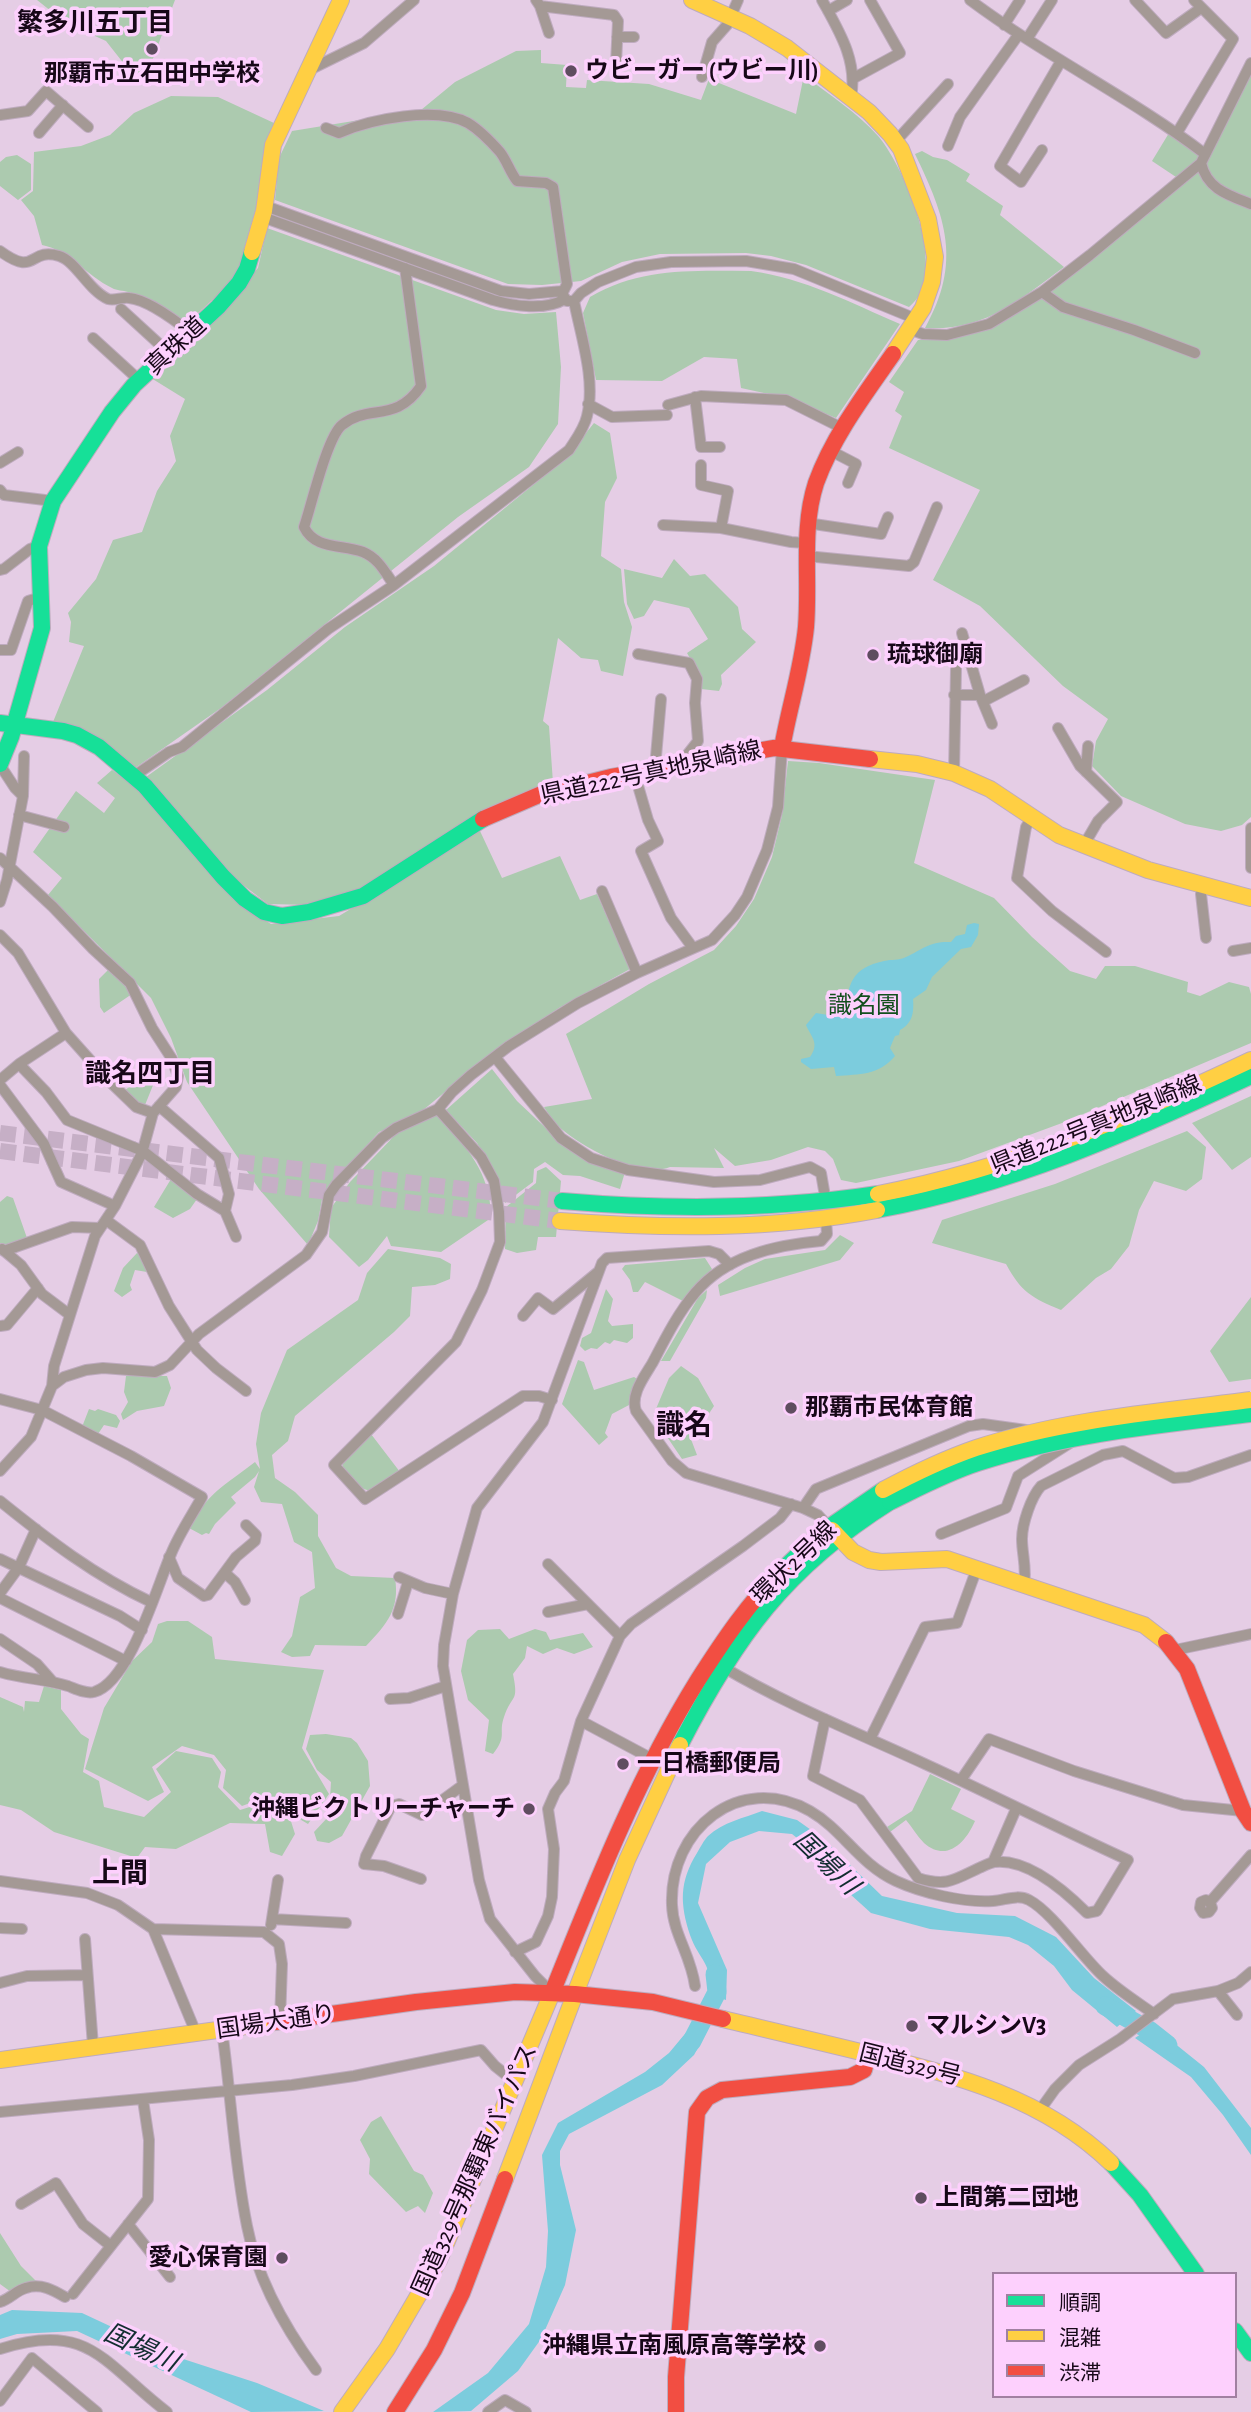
<!DOCTYPE html>
<meta charset="utf-8">
<style>
body{margin:0}
#map{position:relative;width:1251px;height:2412px;overflow:hidden;background:#e5cde5;font-family:"Alegreya Sans","Noto Sans JP",sans-serif}
canvas{display:block}
.legend{position:absolute;left:992px;top:2272px;width:245px;height:126px;box-sizing:border-box;background:#fdd0fd;border:2px solid #a180a1;margin:0;padding:9px 12px;list-style:none;font-size:21px;color:#170818}
.legend li{display:flex;align-items:center;gap:14px;height:35px}
.legend b{width:35px;border:2px solid #a180a1}
</style>
<div id="map">
<canvas width="1251" height="2412"></canvas>
<ul class="legend">
<li><b style="height:9px;background:#16e098"></b>順調</li>
<li><b style="height:9px;background:#ffcf43"></b>混雑</li>
<li><b style="height:9px;background:#f24e42"></b>渋滞</li>
</ul>
</div>
<script>
const context = document.querySelector('canvas').getContext('2d');
context.lineJoin = 'round';
function paint(path, color) { context.fillStyle = color; context.fill(path, 'evenodd'); }
function strokePath(path, color, width, dash) { context.strokeStyle = color; context.lineWidth = width; context.lineCap = dash ? 'butt' : 'round'; context.setLineDash(dash || []); context.stroke(path); }
function label(font, color, halo, rows, align = 'center') {
  context.font = font + ' "Alegreya Sans","Noto Sans JP",sans-serif'; context.lineWidth = 7; context.setLineDash([]); context.textBaseline = 'middle'; context.strokeStyle = halo; context.fillStyle = color; for (const [text, x, y, turn = 0] of rows) {
    context.save(); context.translate(x, y); context.rotate((+turn || 0) * Math.PI / 180); context.textAlign = isNaN(turn) ? turn : align; if (halo) context.strokeText(text, 0, 0); context.fillText(text, 0, 0); context.restore();
  }
}
paint(new Path2D(`
 M37 0H175L146 77 132 74 106 41 66 23Z
 M541 50V63L567 65 566 87 586 88 587 80 649 84 701 100 709 79 796 114 804 75C829 95 858 113 879 137 905 169 951 275 909 307L806 265 771 256 746 253 660 254 622 262 581 281 542 285 508 284 275 200 279 158 292 131 421 110 455 82 516 51Z
 M1251 73V817L1242 825 1221 831 1185 824 1121 796 1092 766 1096 741 1108 719 1063 686 980 606 933 580 980 490 889 448 902 416 895 411 904 392 889 382 918 340 965 336 993 326 1039 299 1148 214 1201 169Z
 M171 96 218 97 274 123 268 139 257 205 238 270 231 283 187 323C168 311 149 298 128 292 123 290 117 291 112 288 87 276 69 250 42 245L34 216 21 200 33 191 34 152 81 146 110 135 134 113Z
 M1169 133 1200 153 1199 159 1179 179 1152 161Z
 M922 151 933 157 947 160 970 174 966 181 1003 206 1000 215 1064 267C1018 301 985 331 925 328 962 262 946 218 915 154Z
 M17 155 31 164V190L18 200 0 186V162L6 157Z
 M267 228 496 310 524 314 556 312 561 367 558 424 529 467 458 517 221 708 135 768 91 734 53 722 84 646 69 642 71 622 68 613 96 579 113 540 142 532 157 491 176 461 170 436 185 399 151 378 208 325 258 268Z
 M751 271C804 278 851 303 900 324L836 418 787 398 741 388 737 359 704 357 662 381 596 380 583 313 590 297C642 267 692 271 751 271Z
 M594 423 610 433 617 478 605 502 601 556 621 569 624 602 632 627 623 676 601 671 598 660 581 658 558 638 543 721 549 726 553 783 356 893 311 905 268 904 230 875 146 777 267 690 345 627 434 566 566 458Z
 M674 559 690 576 705 574 738 607 742 629 756 642 721 675 722 684 719 691 701 689 699 674 687 653 708 639 689 608 654 600 644 616 634 619 627 604 624 569 662 578Z
 M788 761 819 763 935 780 914 863 994 898 1032 937 1070 971 1096 979 1105 966H1135L1188 982 1187 992 1200 996 1229 982 1249 987 1251 994V1043L1062 1123 959 1161 856 1183 841 1180 833 1159 825 1151 808 1147 771 1160 735 1166 714 1148 724 1168 670 1167C639 1179 579 1146 557 1125 552 1120 548 1113 544 1107L592 1099 566 1034 649 984 714 950 736 926 754 899 772 857 782 815Z
 M112 770 143 793 233 899 271 924 339 916 480 831 502 878 560 856 580 900 597 894 630 969 559 1008 493 1052 416 1116 379 1132 323 1194 318 1221 308 1245 259 1189 187 1082 171 1038 151 998 48 895 62 878 33 852 76 791 104 813 115 798 97 783Z
 M108 970 129 986 132 994 104 1013 100 1007 99 979Z
 M153 1061 162 1063 145 1105 138 1103 125 1090 143 1078Z
 M492 1069 517 1101 551 1133 625 1172 620 1189 580 1176 563 1175 545 1162 534 1169 533 1182 505 1203 490 1164 477 1143 446 1110Z
 M1251 1096V1157L1232 1170 1192 1123Z
 M438 1114C466 1147 491 1172 491 1218L441 1252 391 1246 387 1236 368 1260 359 1267 329 1237 331 1208 350 1182 398 1132Z
 M1187 1131 1206 1147 1202 1179 1186 1191 1154 1181 1139 1210 1129 1246 1111 1269 1096 1278 1061 1310C1032 1298 1021 1292 1006 1264L932 1243 942 1220 1055 1184Z
 M546 1167 561 1181 556 1237H538L536 1250 517 1253 505 1249 506 1207 536 1183 537 1171Z
 M171 1179 197 1199 190 1209 173 1218 154 1207Z
 M7 1196 13 1198 27 1238 5 1247 0 1243V1202Z
 M840 1235 854 1243 840 1260 720 1296 718 1285 745 1268 765 1259 825 1250Z
 M388 1249 440 1258 451 1264 450 1279 435 1285 412 1287 410 1316 394 1332 295 1416 288 1441 272 1455 275 1478 295 1492 318 1515V1536L336 1568 351 1576 395 1578C400 1609 387 1624 366 1646L315 1645 310 1656 292 1657 281 1652 292 1636 300 1597 315 1588 312 1552 294 1542 282 1504 261 1502 254 1487 259 1471 255 1477 231 1497 236 1503 215 1524 209 1534 206 1533 202 1535 189 1528C208 1492 224 1486 255 1462L260 1469 256 1444 261 1413 287 1350 358 1300 367 1273Z
 M137 1253 142 1256 147 1272 135 1270 130 1285 132 1290 122 1297 114 1291 123 1268Z
 M705 1258 712 1269 683 1301 645 1282 638 1292H633L630 1280 622 1269 625 1265Z
 M606 1289 613 1299 608 1321 612 1326 633 1324V1338L627 1343 614 1340 610 1344 605 1342 597 1349 591 1348 585 1351 580 1346 582 1338 591 1333Z
 M707 1290 706 1298 670 1361H661L698 1298Z
 M1251 1297V1379L1229 1382 1210 1351Z
 M578 1360 584 1362 594 1390 634 1377 639 1380 630 1398 629 1405 612 1414 605 1433 608 1437 599 1445 562 1404Z
 M681 1366 698 1378 714 1406 702 1424 689 1434 697 1455 682 1459 653 1416 669 1378Z
 M126 1376H167L171 1388 164 1406 137 1411 123 1420 121 1414 128 1402 124 1392Z
 M89 1409 95 1411 98 1409 116 1415 120 1421 117 1428 104 1425 98 1434 82 1427Z
 M371 1434 400 1472 371 1491C356 1488 343 1477 342 1461Z
 M167 1621H188L212 1637 215 1659 324 1670 302 1748 329 1794 308 1824 274 1804 289 1815 295 1834 282 1856 270 1852 265 1824 230 1823 176 1849 145 1847 137 1858 54 1832 21 1810 0 1805V1697L23 1707 24 1712 25 1701 39 1702 44 1686 61 1690V1709L81 1734 89 1739 83 1772 99 1781 104 1807 144 1817 171 1792 156 1769 176 1751 212 1758 221 1772 218 1787 240 1810 269 1801 263 1798 242 1806 223 1788 226 1770 214 1755 182 1746 152 1767 164 1792 148 1801 85 1769 104 1708 132 1661 152 1642 158 1624Z
 M500 1629 509 1639 535 1629 546 1632 550 1640 583 1633 593 1647 574 1654 557 1648 543 1654 527 1646 525 1658 513 1674C519 1704 512 1693 504 1717 498 1734 508 1735 493 1754L485 1751 489 1720 468 1700 461 1671 467 1640 478 1630Z
 M326 1734 351 1738 357 1743 368 1761 370 1786 342 1836 329 1843 317 1841 314 1832 329 1816 331 1782 317 1770 306 1749 310 1735Z
 M930 1774 961 1789 951 1809 975 1821C966 1842 947 1863 924 1843 917 1836 912 1827 906 1820L890 1832 887 1827 912 1811Z
 M381 2116 414 2171 423 2175 433 2193 425 2213 418 2206 406 2212 369 2174 370 2159 360 2140 371 2122Z
 M0 2233 21 2266 39 2284 11 2292 0 2284Z`), '#accaaf');
paint(new Path2D(`
 M974 923 979 924 978 935 971 947 961 949 932 977 926 990 913 999C914 1012 913 1023 900 1030L899 1035 895 1036 890 1048 895 1056C878 1076 860 1074 836 1076L834 1067 811 1069 801 1062V1059L810 1057C820 1043 811 1037 806 1025L816 1013 828 1015 839 1009 845 1010C849 984 851 968 884 961 892 959 898 961 906 957 923 949 930 941 951 942L956 936 965 934 967 925Z
 M762 1811 797 1820 821 1837 882 1896 957 1913 1015 1916 1056 1937 1094 1978 1136 2011 1117 2027 1072 1990 1054 1966 1028 1945 1009 1937 930 1929 871 1913 840 1885 812 1850 792 1834 759 1831 730 1842 706 1864 698 1903 727 1970 726 2000 708 1994C714 1963 699 1961 690 1935 680 1904 679 1882 697 1853 700 1848 704 1840 708 1836 723 1822 744 1818 762 1811Z
 M1153 2026 1204 2067 1251 2128V2155L1223 2115 1191 2077 1135 2038Z
 M689 2029 706 2033 694 2055 662 2085 569 2134 560 2151V2165L576 2230 565 2285 541 2339 518 2371 471 2411 433 2412 488 2373 529 2324 546 2267 548 2231 542 2155 558 2123 645 2072 669 2053Z
 M12 2310 82 2313 174 2356 257 2383 324 2411 251 2412 77 2331 17 2334 0 2339V2315Z`), '#7cccdd');
strokePath(new Path2D(`
 M1105 2006 1149 2030 1168 2045
 M683 2052 692 2041 717 1992 715 1974`), '#7cccdd', 19);
strokePath(new Path2D(`
 M0 1133 562 1201
 M0 1151 560 1221`), '#c6afc6', 16, [16, 8]);
const street = new Path2D(`
 M536 0 540 6 614 15 618 21 616 64
 M822 0C839 31 858 61 851 97
 M970 0C1045 56 1130 97 1205 154
 M1135 0 1166 33 1201 8
 M540 6 549 33
 M828 11 847 0
 M1004 25 1020 0
 M617 37H634
 M1027 39 1052 0
 M307 71 364 43 414 0
 M702 77 712 42 727 25 738 0
 M854 78 900 53 870 0
 M0 115 28 111 46 91 88 127
 M326 128 339 133C371 119 436 106 468 123 478 129 492 143 500 152 507 161 510 172 517 181L546 183 553 187 567 284 562 294 567 301H574L581 293 598 282 636 267 671 262 746 261 794 269 916 319
 M39 133 63 105
 M1177 133 1233 39 1194 0
 M896 141 948 84
 M948 146 960 117 1019 34
 M1042 150 1021 182 1000 166 1061 61
 M1201 163C1207 189 1228 195 1251 204
 M0 251C37 278 28 247 59 256 76 261 89 291 108 299 115 301 122 297 129 298 149 300 176 321 191 333
 M563 291 529 294 501 291 271 208 264 211 268 219 493 300C514 306 545 311 565 299
 M1042 292 1063 307 1134 330 1195 353
 M121 309 169 353
 M909 329 923 334 947 335 989 324 1042 292 1090 255 1201 163 1251 63
 M93 338 139 380
 M695 397 701 447H720
 M588 404 612 417 667 415
 M668 405 701 396 786 400 844 429
 M831 451 856 464 848 483
 M0 463 18 452
 M701 465V485L728 491 721 528
 M0 490 4 495 53 501
 M807 523 881 534 888 517
 M663 525 721 528 791 542 806 543
 M806 556 909 566 914 562 937 507
 M0 570 4 569 30 549 39 546
 M394 585C385 572 378 558 363 552 342 544 315 550 304 527 311 507 327 437 342 425 369 403 395 424 421 386L405 268
 M962 633 980 695 992 724
 M0 650H11L28 601 41 597
 M638 654 689 663 697 679 695 703 698 741 687 755V765
 M954 695H980
 M984 701 1024 680
 M1058 728 1080 766 1117 802 1098 821 1084 845
 M0 765 15 788 23 796
 M655 768 661 699
 M634 772 648 820 658 841 641 851 671 918 693 948
 M1086 772 1088 746
 M954 773 956 669
 M134 776 169 752 182 747 328 629 394 585 569 450C576 439 584 429 587 416 596 380 581 337 574 301
 M19 815 64 827
 M1032 817 1026 827 1017 878 1052 911 1106 952
 M1251 828V868
 M0 858 53 907 93 949 130 983 152 1028 172 1059 178 1076 176 1087 153 1113
 M1203 884 1201 894 1206 938
 M602 891 637 973
 M0 902 7 880 23 796 24 756
 M0 935 18 953 66 1033 108 1080 136 1107 153 1113 142 1153 115 1206 95 1236 54 1366 52 1386 31 1437 0 1471
 M1233 951 1251 948
 M495 1057 561 1138 591 1158 628 1170 714 1182 760 1180 810 1167 821 1173 826 1202
 M19 1064 46 1092 67 1120 143 1151 197 1194 225 1211
 M0 1080 19 1064 66 1033
 M0 1085 44 1144 61 1182 115 1206
 M159 1106 219 1158 229 1194 225 1211 236 1237
 M438 1109 481 1157 494 1181 499 1212 500 1242 482 1290 456 1342 334 1465 365 1499 523 1396H539L552 1400
 M106 1220 140 1245 169 1306 197 1350 216 1368 246 1391
 M826 1220 827 1234 821 1241C775 1245 726 1256 695 1293 678 1313 665 1339 653 1362 645 1376 630 1394 636 1411L672 1461 686 1473 803 1508 818 1515 829 1527
 M2 1249 21 1265 42 1294 70 1315
 M4 1251 72 1227 100 1228
 M523 1316 538 1298 553 1309 598 1272
 M0 1326 7 1325 38 1288
 M52 1386 64 1377 86 1370 103 1368 155 1372 170 1365 199 1334 306 1255 322 1232 329 1195 336 1185 382 1138 396 1128 438 1109 452 1092 471 1075 509 1046 578 1003 637 973 712 940 735 915 747 897 767 850 778 807 782 748
 M0 1399 42 1410 131 1456 202 1497C192 1515 179 1534 171 1554 157 1586 130 1682 94 1692 86 1694 76 1689 68 1686 46 1679 23 1679 0 1672
 M0 1501C47 1539 95 1576 151 1602
 M803 1508 816 1489 969 1426 983 1424 1026 1430
 M941 1534 1006 1508 1018 1476 1070 1443
 M169 1557 178 1578 204 1596 208 1595 236 1557 255 1541 256 1535 246 1525
 M0 1559 120 1616 142 1630
 M548 1564 620 1636
 M225 1573 235 1582 245 1600
 M399 1577 425 1588 453 1594
 M1024 1584C1027 1569 1022 1554 1022 1539 1022 1524 1031 1497 1041 1486L1103 1455 1123 1451 1174 1478 1188 1477 1251 1455
 M0 1593 19 1567 36 1529
 M0 1598 126 1661
 M548 1612 588 1604
 M398 1614 408 1582
 M0 1639 37 1664 52 1681
 M1175 1650 1251 1634
 M723 1667C787 1705 858 1733 925 1764 993 1795 1060 1829 1128 1860L1097 1911 1087 1913C1065 1891 1027 1858 994 1862 989 1863 984 1866 979 1868 954 1880 946 1887 918 1878L860 1800 813 1776 825 1719
 M390 1699 409 1698 446 1686
 M581 1721 658 1762
 M870 1739 925 1627 957 1623 977 1568
 M961 1780 989 1739 1074 1771 1183 1805 1243 1811
 M993 1862 1016 1809
 M421 1879 384 1866 364 1864 366 1856 391 1806 399 1804 422 1815 463 1785
 M0 1881 87 1893 118 1905 153 1929 264 1932 279 1944 282 1964 280 2022
 M1210 1902 1206 1900 1201 1902 1200 1908 1203 1913 1209 1912 1212 1908 1210 1902 1251 1855
 M272 1919 346 1923
 M271 1925 278 1880
 M0 1928 22 1929
 M153 1929 196 2033
 M85 1939 93 2046
 M515 1952 536 1942 548 1916 552 1897 554 1849 548 1809 555 1793 564 1781 581 1721 620 1636 631 1624 743 1546 780 1518 791 1504
 M0 1983 27 1976 87 1975
 M695 1986C691 1955 673 1934 672 1905 669 1830 739 1771 810 1811 843 1830 858 1863 896 1881 922 1893 964 1903 993 1901 1006 1900 1017 1894 1029 1900 1052 1912 1083 1958 1103 1976 1118 1990 1137 2002 1154 2014
 M1218 1991 1237 2015
 M552 1993 535 1976 490 1919 479 1880 443 1666 444 1645 453 1594 477 1508 543 1422 602 1263 607 1258 709 1251 719 1254 730 1265
 M222 2030C231 2095 234 2162 247 2226 257 2278 285 2328 316 2370
 M1040 2110 1055 2089 1079 2065 1120 2039 1173 1999 1218 1991 1238 1983 1251 1972
 M0 2112 292 2085 354 2076 481 2050 495 2066 515 2082
 M21 2204 56 2183 83 2224 111 2246
 M128 2224 170 2277
 M73 2294 148 2199 149 2140 143 2100
 M0 2302C10 2299 17 2290 26 2288 41 2283 53 2290 65 2297
 M0 2349C89 2320 104 2364 167 2412
 M0 2401 32 2358 97 2412
 M488 2412 505 2400 526 2412`);
const fast = new Path2D(`
 M0 723 63 731 77 735 99 747 145 786 223 877 245 899 264 912 282 916 309 912 363 896 483 819
 M0 764 11 737 42 628 39 546 53 501 112 412 134 385 218 307 239 283 247 269 252 252
 M562 1201C668 1210 772 1210 878 1194
 M877 1210C1011 1185 1129 1133 1251 1076
 M782 1570 822 1532 883 1490
 M680 1745C736 1637 785 1568 890 1502
 M1111 2163 1140 2195 1196 2274
 M1235 2331 1251 2353`);
const slow = new Path2D(`
 M692 0 750 26 787 48 869 112 890 134 901 149 928 219 935 257 932 282 923 308 893 354
 M252 252 264 211 273 145 341 0
 M870 759 917 764 954 773 990 789 1059 835 1148 870 1251 898
 M878 1194C1009 1169 1131 1117 1251 1060
 M560 1221C667 1229 772 1230 877 1210
 M832 1530 853 1552 869 1560 881 1562 947 1559 1144 1625 1166 1642
 M575 1994 627 1860 680 1745
 M723 2019C772 2031 821 2042 869 2054 958 2076 1044 2098 1111 2163
 M0 2060 275 2022
 M505 2179 575 1994
 M342 2412 387 2349 439 2260 552 1993`);
const jam = new Path2D(`
 M782 748C789 708 802 668 806 627 810 579 801 529 816 483 833 436 865 394 893 354
 M483 819 539 795 611 777 774 748 870 759
 M1166 1642 1187 1669 1243 1811 1251 1823
 M552 1993C595 1886 637 1778 698 1680 723 1641 749 1602 782 1570
 M275 2022 416 2002 515 1992 575 1994 653 2002 723 2019
 M395 2412 434 2350 462 2293 505 2179
 M676 2412V2377L697 2112 707 2098 722 2090 850 2077 864 2070 868 2054`);
strokePath(street, '#beabbe', 12);
strokePath(fast, '#beabbe', 18);
strokePath(slow, '#beabbe', 18);
strokePath(jam, '#beabbe', 18);
strokePath(street, '#a49995', 10);
strokePath(fast, '#16e098', 16);
strokePath(slow, '#ffcf43', 16);
strokePath(jam, '#f24e42', 16);
const fastBridge = new Path2D(`
 M890 1502C919 1488 947 1473 978 1463 1066 1434 1159 1425 1251 1414`);
const slowBridge = new Path2D(`
 M883 1490C913 1474 944 1459 976 1448 1065 1419 1159 1412 1251 1400`);
strokePath(fastBridge, '#beabbe', 18, []);
strokePath(slowBridge, '#beabbe', 18, []);
strokePath(fastBridge, '#16e098', 16);
strokePath(slowBridge, '#ffcf43', 16);
for (const [x, y, r, color] of [
 [152,49,7,"#5f4d60"],
 [571,71,7,"#5f4d60"],
 [873,655,7,"#5f4d60"],
 [791,1408,7,"#5f4d60"],
 [623,1764,7,"#5f4d60"],
 [529,1809,7,"#5f4d60"],
 [912,2026,7,"#5f4d60"],
 [921,2198,7,"#5f4d60"],
 [282,2258,7,"#5f4d60"],
 [820,2346,7,"#5f4d60"]
]) { const dot = new Path2D(); dot.arc(x, y, r, 0, 2 * Math.PI); context.fillStyle = color; context.fill(dot); strokePath(dot, '#fdd0fd', 2.5); }
label('bold 24px', '#170818', '#fdd0fd', [
 ["ウビーガー (ウビー川)",585,71],
 ["那覇市立石田中学校",152,74,"center"],
 ["琉球御廟",887,655],
 ["那覇市民体育館",805,1408],
 ["一日橋郵便局",637,1764],
 ["沖縄ビクトリーチャーチ",515,1809,"right"],
 ["マルシンV3",926,2026],
 ["上間第二団地",935,2198],
 ["愛心保育園",268,2258,"right"],
 ["沖縄県立南風原高等学校",806,2346,"right"]
], 'left');
label('24px', '#170818', '#fdd0fd', [
 ["真珠道",176,346,-43],
 ["県道222号真地泉崎線",651,773,-12],
 ["県道222号真地泉崎線",1096,1125,-22],
 ["環状2号線",794,1563,-44],
 ["国場大通り",276,2022,-8],
 ["国道329号",910,2065,14],
 ["国道329号那覇東バイパス",475,2170,-66]
]);
label('24px', '#124f1d', '#fdd0fd', [
 ["識名園",864,1006]
]);
label('bold 26px', '#170818', '#fdd0fd', [
 ["繁多川五丁目",95,23],
 ["識名四丁目",150,1074]
]);
label('italic 26px', '#132e31', '#fdd0fd', [
 ["国場川",826,1863,44],
 ["国場川",141,2348,25]
]);
label('bold 28px', '#170818', '#fdd0fd', [
 ["識名",684,1426],
 ["上間",120,1874]
]);
</script>
